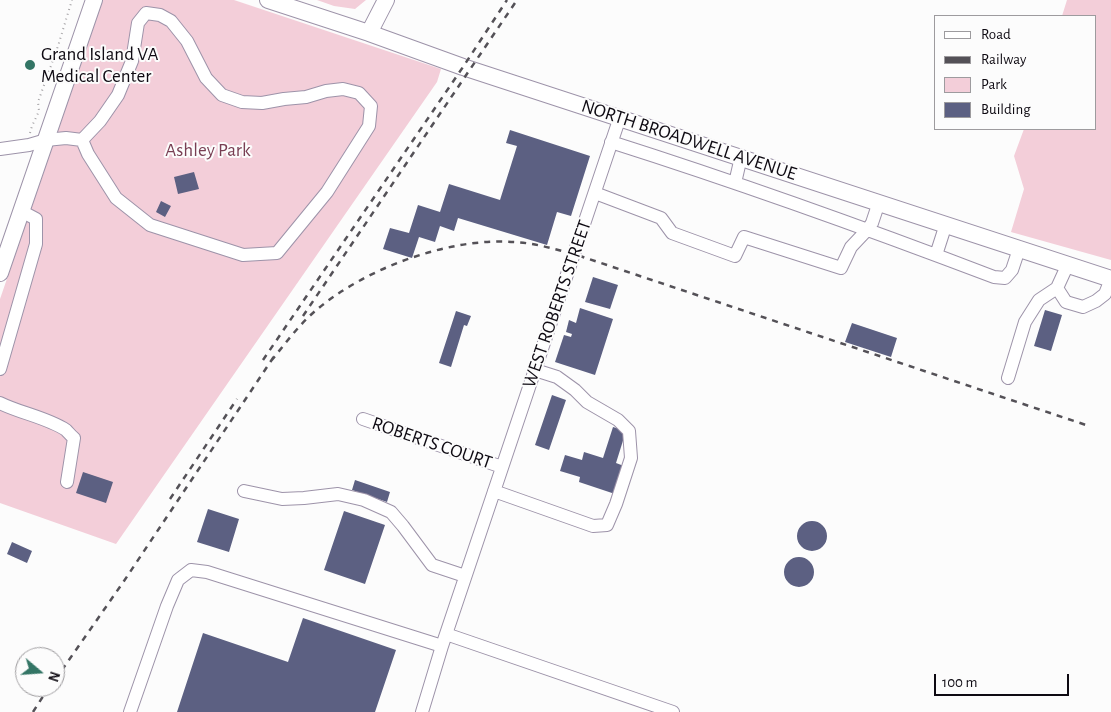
<!DOCTYPE html>
<style>
body{margin:0}
#map{position:relative;width:1111px;height:712px;overflow:hidden;background:#fcfcfc;font-family:"Alegreya Sans",sans-serif}
canvas{display:block}
.legend{position:absolute;left:934px;top:15px;width:162px;height:115px;box-sizing:border-box;background:#fcfcfc;border:1px solid #9d9b9e;margin:0;padding:6px 9px;list-style:none;font-size:15px;color:#0e0a12}
.legend li{display:flex;align-items:center;gap:10px;height:25px}
.legend b{width:25px;border:1px solid #9d9b9e}
.north{position:absolute;left:15px;top:647px;width:50px;height:50px;box-sizing:border-box;background:#fcfcfc;border:1px solid #9d9b9e;border-radius:50%;rotate:108deg;font-size:14px;font-weight:700;line-height:20px;text-align:center;color:#0e0a12}
.north::after{content:'';display:block;margin:auto;width:18px;height:22px;background:#337565;clip-path:polygon(50% 0,100% 100%,50% 72%,0 100%)}
.scale{position:absolute;left:934px;top:674px;width:135px;height:22px;box-sizing:border-box;border:2px solid #0e0a12;border-top:0;padding-left:6px;font-size:15px;line-height:18px;white-space:nowrap;color:#0e0a12;-webkit-text-stroke:4px #fcfcfc;paint-order:stroke}
</style>
<div id="map">
<canvas width="1111" height="712"></canvas>
<ul class="legend">
<li><b style="height:6px;background:#fff"></b>Road</li>
<li><b style="height:6px;background:#545157"></b>Railway</li>
<li><b style="height:14px;background:#f3ced9"></b>Park</li>
<li><b style="height:14px;background:#5c6082"></b>Building</li>
</ul>
<div class="north">N</div>
<div class="scale">100 m</div>
</div>
<script>
const context = document.querySelector('canvas').getContext('2d');
context.lineJoin = 'round';
function paint(path, color) { context.fillStyle = color; context.fill(path, 'evenodd'); }
function strokePath(path, color, width, dash) { context.strokeStyle = color; context.lineWidth = width; context.lineCap = dash ? 'butt' : 'round'; context.setLineDash(dash || []); context.stroke(path); }
function label(font, color, halo, rows, align = 'center') {
  context.font = font + ' "Alegreya Sans",sans-serif'; context.lineWidth = 4; context.setLineDash([]); context.textBaseline = 'middle'; context.strokeStyle = halo; context.fillStyle = color; for (const [text, x, y, turn = 0] of rows) {
    context.save(); context.translate(x, y); context.rotate((+turn || 0) * Math.PI / 180); context.textAlign = isNaN(turn) ? turn : align; if (halo) context.strokeText(text, 0, 0); context.fillText(text, 0, 0); context.restore();
  }
}
paint(new Path2D(`
 M103 0H234L441 69 437 82 116 544 0 503V299Z
 M317 0H366L355 9 334 6Z
 M1067 0H1111V260L1011 232 1024 189 1014 156 1024 129H1095V16H1062Z`), '#f3ced9');
paint(new Path2D(`
 M510 130 590 156 571 216 557 212 547 245 458 218 454 231 440 226 435 242 419 237 412 258 383 249 390 228 409 233 418 205 440 212 449 184 500 200 517 146 506 143Z
 M194 172 199 189 178 194 174 177Z
 M161 201 171 206 165 217 156 212Z
 M593 277 618 285 610 309 585 302Z
 M580 308 613 319 595 375 555 362 564 335 571 337 572 334 566 332 569 320 576 323Z
 M1045 310 1062 315 1051 351 1034 346Z
 M456 311 471 316 467 326 464 325 451 367 439 363Z
 M852 323 897 338 891 357 845 342Z
 M552 395 566 400 549 450 535 445Z
 M613 427 626 431 616 463 624 466 615 494 579 482 580 477 560 471 565 455 582 460 584 452 603 458Z
 M83 472 113 482 106 503 76 493Z
 M355 480 390 492 387 502 352 490Z
 M208 509 239 519 229 552 197 542Z
 M344 511 385 525 365 584 324 570Z
 M797 536a15 15 0 1 1 30 0a15 15 0 1 1-30 0Z
 M12 542 32 551 27 563 7 554Z
 M784 572a15 15 0 1 1 30 0a15 15 0 1 1-30 0Z
 M303 618 396 650 375 712H177L203 633 288 662Z`), '#5c6082');
const minor = new Path2D(`
 M611 142C740 183 868 229 994 277L1005 278 1012 270 1019 249
 M0 149 29 145 46 140 66 138 82 140 88 154 116 198 150 225 243 255 277 253 327 192 369 126 371 106 359 93 343 89 326 91 306 97 284 99 262 103 242 102 222 95 206 78 187 41 171 21 160 15 146 13 138 23 132 61 118 95 100 121 82 140
 M735 183 741 157
 M595 193 661 218 672 233 735 256 744 237 841 268 851 247 868 229 872 223 879 202
 M936 255 946 224
 M1057 288 1066 302 1083 307 1096 301 1105 294 1111 279
 M0 369 36 244V219L21 211
 M1008 378 1025 322 1039 300 1057 288 1068 264
 M0 403C20 413 48 418 66 430 69 433 71 436 74 438L67 482
 M363 419 502 467
 M244 491 282 499 304 498 338 494 364 500 391 512 403 526 432 565 465 576
 M494 491 593 526 607 525 616 504 631 458 629 431 618 420 587 402 575 390 557 377 535 370
 M446 634 673 712
 M130 712 167 606 178 580 191 570 207 572 442 646
 M422 712 442 646 620 117`);
const major = new Path2D(`
 M268 0 369 33 463 67 1111 279
 M369 33 386 0
 M0 273 94 0`);
strokePath(minor, '#9d93a9', 14);
strokePath(major, '#9d93a9', 18);
strokePath(new Path2D(`
 M30 133 32 126 39 111 38 102 58 46 72 0`), '#a5a3a6', 2, [1, 4]);
strokePath(minor, '#fff', 12);
strokePath(major, '#fff', 16);
strokePath(new Path2D(`
 M303 316 517 0
 M263 360 463 67 507 0
 M271 361C285 344 298 326 314 312 363 269 449 237 514 242 535 243 554 249 574 254L1089 426
 M170 499 237 399
 M55 680 124 581 275 355
 M33 712 49 687`), '#545157', 2.5, [6, 6]);
for (const [x, y, r, color] of [
 [30,65,6,"#337565"]
]) { const dot = new Path2D(); dot.arc(x, y, r, 0, 2 * Math.PI); context.fillStyle = color; context.fill(dot); strokePath(dot, '#fcfcfc', 2); }
label('19px', '#0e0a12', '#fcfcfc', [
 ["Grand Island VA",41,54],
 ["Medical Center",41,76]
], 'left');
label('19px', '#0e0a12', '#fcfcfc', [
 ["NORTH BROADWELL AVENUE",689,140,18],
 ["WEST ROBERTS STREET",557,304,-71],
 ["ROBERTS COURT",432,443,19]
]);
label('19px', '#783e53', '#fcfcfc', [
 ["Ashley Park",208,150]
]);
</script>
